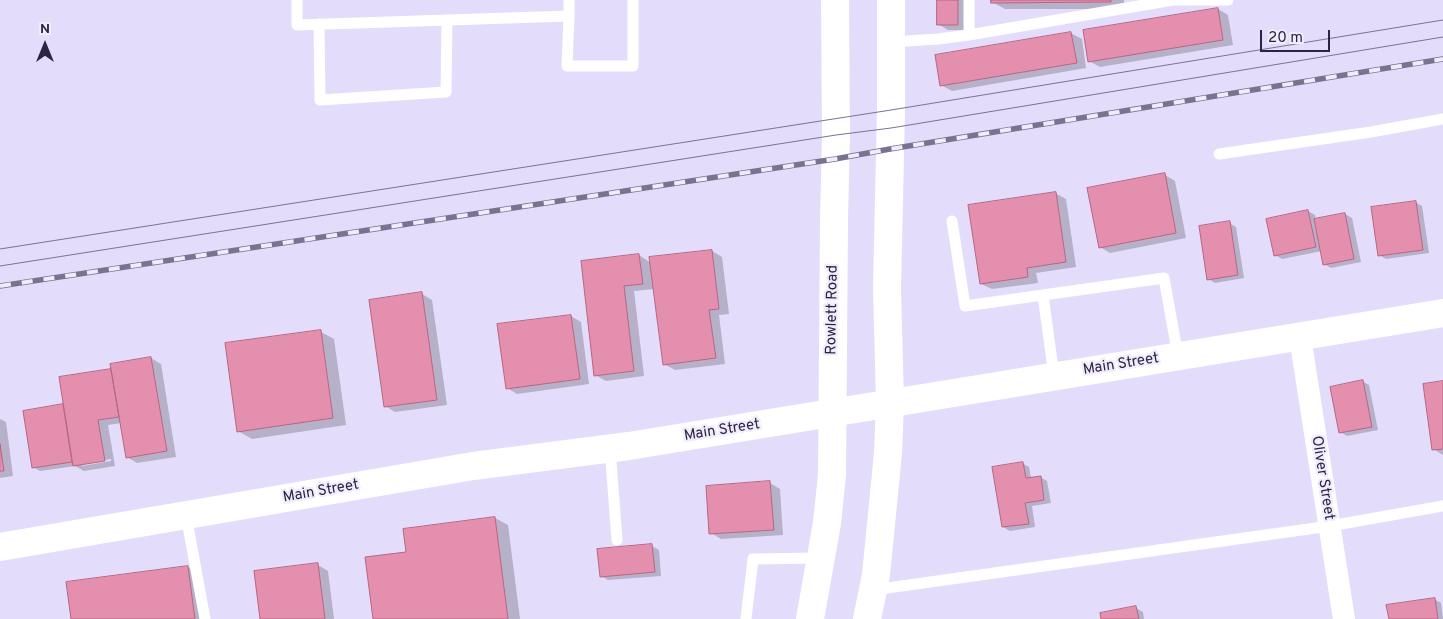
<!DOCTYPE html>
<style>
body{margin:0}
#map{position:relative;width:1443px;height:619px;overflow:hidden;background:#e4dcfb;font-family:Overpass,sans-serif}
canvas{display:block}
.north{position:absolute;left:20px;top:20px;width:50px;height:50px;-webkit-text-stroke:4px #f0ecfc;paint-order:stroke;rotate:0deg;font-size:14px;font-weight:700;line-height:20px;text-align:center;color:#2e2442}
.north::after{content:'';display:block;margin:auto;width:18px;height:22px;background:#2e2442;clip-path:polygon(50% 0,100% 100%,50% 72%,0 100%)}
.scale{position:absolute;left:1260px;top:30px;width:70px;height:22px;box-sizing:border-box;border:2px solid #2e2442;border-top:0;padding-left:6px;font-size:15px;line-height:18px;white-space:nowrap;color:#2e2442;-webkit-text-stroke:4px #f0ecfc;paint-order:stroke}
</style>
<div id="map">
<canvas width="1443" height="619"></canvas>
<div class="north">N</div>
<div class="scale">20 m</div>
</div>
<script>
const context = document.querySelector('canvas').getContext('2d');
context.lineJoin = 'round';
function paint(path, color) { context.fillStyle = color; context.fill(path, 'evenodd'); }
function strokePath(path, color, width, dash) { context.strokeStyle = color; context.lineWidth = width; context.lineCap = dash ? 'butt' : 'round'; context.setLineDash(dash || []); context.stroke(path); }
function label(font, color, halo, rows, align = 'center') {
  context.font = font + ' Overpass,sans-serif'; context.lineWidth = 4.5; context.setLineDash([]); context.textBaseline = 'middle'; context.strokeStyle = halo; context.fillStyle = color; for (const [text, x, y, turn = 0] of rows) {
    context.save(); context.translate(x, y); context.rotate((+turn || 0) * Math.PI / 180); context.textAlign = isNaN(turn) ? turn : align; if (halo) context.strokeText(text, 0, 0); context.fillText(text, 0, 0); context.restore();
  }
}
paint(new Path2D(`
 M938 0H968V30H948L938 24Z
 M992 0H1124V9H1005L992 2Z
 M1218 9 1228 15 1233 45 1100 67 1089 61Z
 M1071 33 1082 39 1086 68 952 91 941 85 936 56Z
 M1165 175 1175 181 1186 238 1110 253 1100 247Z
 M1055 193 1066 199 1076 267 1036 273 1038 283 992 289 981 284Z
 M1415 202 1422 206 1429 253 1386 259 1379 255Z
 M1308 211 1315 215 1316 220 1345 214 1352 218 1361 262 1331 268 1324 264 1322 251 1282 259 1275 255Z
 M1229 223 1236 227 1244 278 1215 283 1208 279Z
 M712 251 722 257 729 314 719 315 725 364 675 370 664 364 655 289 634 291 644 376 606 381 595 375 582 262 639 255 651 263Z
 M422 294 432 300 447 405 395 412 385 406Z
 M571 316 581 322 589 384 517 394 507 388Z
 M321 332 334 339 346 425 252 439 238 431Z
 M151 358 161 364 176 457 137 463 127 457 121 423 108 425 115 466 84 471 75 466 40 471 33 467 24 412 64 406 113 370ZM111 459V461L82 466V463Z
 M1362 381 1369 385 1378 430 1347 436 1340 432Z
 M1443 382V455L1433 449Z
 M0 419 6 422 13 476 0 478Z
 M1022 463 1029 467 1031 478 1040 477 1047 481 1051 503 1032 506 1035 527 1010 531 1003 527Z
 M770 483 780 489 783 535 721 539 711 533Z
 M495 518 508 525 520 619H374L407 553Z
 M652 546 659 550 661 576 608 580 601 576Z
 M318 565 328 571 334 619H261Z
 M188 567 201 574 207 619H72Z
 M1434 599 1441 603 1443 619H1390Z
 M1136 608 1143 612 1144 619H1103Z`), '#0003');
const building = new Path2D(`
 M937 0H958V25H937Z
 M991 0H1111V2L991 3Z
 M1218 8 1223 40 1088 62 1083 30Z
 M1071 32 1077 63 940 86 935 55Z
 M1165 173 1176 233 1099 248 1087 188Z
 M1056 192 1066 262 1027 268 1028 277 980 284 968 205Z
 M1416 201 1423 250 1378 256 1371 207Z
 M1308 210 1316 247 1274 256 1266 219Z
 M1345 213 1354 259 1323 265 1314 219Z
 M1230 221 1238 275 1207 280 1199 226Z
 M712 250 719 309 709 310 716 358 663 365 649 257Z
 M639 254 643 284 624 286 634 371 594 376 581 261Z
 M422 292 437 400 384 407 369 300Z
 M571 315 580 379 506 389 497 324Z
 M321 330 333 418 237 432 225 343Z
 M151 357 167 451 126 458 110 364Z
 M111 369 119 417 98 420 105 461 73 466 59 377Z
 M1363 380 1372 427 1339 433 1330 387Z
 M1443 381V449L1432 450 1423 384Z
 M63 404 72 462 32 468 23 411Z
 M0 444 4 471H0Z
 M1023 462 1026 478 1041 476 1044 500 1025 503 1029 524 1002 527 992 467Z
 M770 481 774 530 709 534 706 486Z
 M495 517 508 619H373L365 557 406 552 403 529Z
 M652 544 655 572 600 577 597 549Z
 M318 563 325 619H260L254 571Z
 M188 566 195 619H71L66 582Z
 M1435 598 1438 619H1389L1386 605Z
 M1136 606 1139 619H1101L1100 613Z`);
paint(building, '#e48fad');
strokePath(building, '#b66683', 1);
strokePath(new Path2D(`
 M297 0V25L569 16V0
 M969 0V35L1173 0H1228
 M569 16 567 66H633V0
 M319 24 320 100 446 92 447 20
 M891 42 938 39 969 35
 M1219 154 1371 132 1443 119
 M952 221 965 306 1043 295
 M1054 376 1043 295 1164 278 1178 356
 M610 448 617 540
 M186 515 205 619
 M873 590 1330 526 1443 506
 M746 619 753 559 821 558`), '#fff', 11);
strokePath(new Path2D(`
 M1300 337 1344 619`), '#fff', 22);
strokePath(new Path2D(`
 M0 547 473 466 629 446 1443 313
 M810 619 827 523 832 475 834 220 836 135 835 0
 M867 619 876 575 888 453 890 403 887 288 891 110V0`), '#fff', 28);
strokePath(new Path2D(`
 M0 249 891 110 1443 20
 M0 266 836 135 891 128 1443 37`), '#7b7290', 1);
const rail = new Path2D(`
 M0 286 835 159 890 149 1443 59`);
strokePath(rail, '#7b7290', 5.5);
strokePath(rail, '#f0ecfc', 4, [11]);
label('15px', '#2e2442', '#f0ecfc', [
 ["Rowlett Road",833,310,-89],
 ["Main Street",1121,365,-9],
 ["Main Street",722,431,-9],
 ["Oliver Street",1322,478,81],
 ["Main Street",321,492,-10]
]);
</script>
